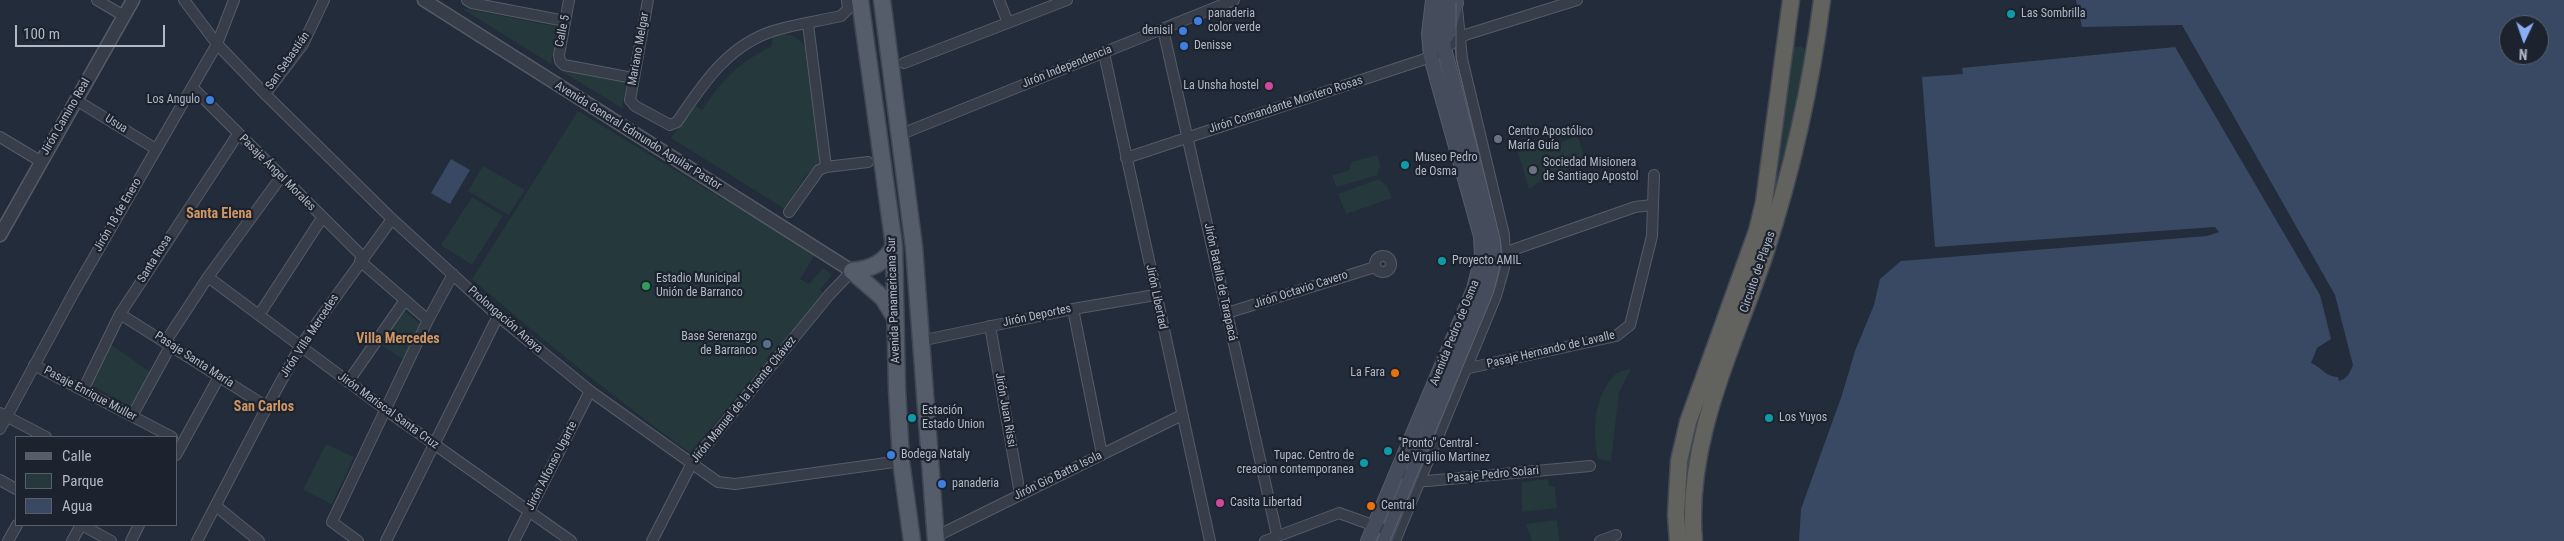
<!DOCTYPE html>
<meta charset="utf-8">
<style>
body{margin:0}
#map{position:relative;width:2564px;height:541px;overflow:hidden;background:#232c3a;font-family:"Roboto Condensed",sans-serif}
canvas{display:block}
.legend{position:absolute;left:15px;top:436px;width:162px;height:90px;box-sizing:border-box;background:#1c232f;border:1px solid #585f6b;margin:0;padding:6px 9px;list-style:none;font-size:15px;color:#b2b9c6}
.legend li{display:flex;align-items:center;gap:10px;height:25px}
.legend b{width:25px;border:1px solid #585f6b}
.north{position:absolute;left:2499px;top:15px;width:50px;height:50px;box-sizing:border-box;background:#1c232f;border:1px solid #585f6b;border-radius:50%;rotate:183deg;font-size:14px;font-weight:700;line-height:20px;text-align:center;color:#b2b9c6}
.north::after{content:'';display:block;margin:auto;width:18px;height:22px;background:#8aaef3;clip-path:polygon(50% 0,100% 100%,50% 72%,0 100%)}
.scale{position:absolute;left:15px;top:25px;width:150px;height:22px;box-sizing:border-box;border:2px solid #b2b9c6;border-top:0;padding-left:6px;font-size:15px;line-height:18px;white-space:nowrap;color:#b2b9c6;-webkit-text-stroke:4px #1c232f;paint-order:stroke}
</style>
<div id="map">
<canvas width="2564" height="541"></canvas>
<ul class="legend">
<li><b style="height:6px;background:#555d6a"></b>Calle</li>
<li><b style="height:14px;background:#25383b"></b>Parque</li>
<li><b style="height:14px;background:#394963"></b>Agua</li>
</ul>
<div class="north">N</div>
<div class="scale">100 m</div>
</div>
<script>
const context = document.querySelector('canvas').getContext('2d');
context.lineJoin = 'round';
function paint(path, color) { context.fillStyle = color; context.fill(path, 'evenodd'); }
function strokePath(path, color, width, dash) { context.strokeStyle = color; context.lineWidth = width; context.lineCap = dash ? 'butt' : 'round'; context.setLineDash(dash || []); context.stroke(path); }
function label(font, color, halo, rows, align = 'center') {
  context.font = font + ' "Roboto Condensed",sans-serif'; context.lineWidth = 4.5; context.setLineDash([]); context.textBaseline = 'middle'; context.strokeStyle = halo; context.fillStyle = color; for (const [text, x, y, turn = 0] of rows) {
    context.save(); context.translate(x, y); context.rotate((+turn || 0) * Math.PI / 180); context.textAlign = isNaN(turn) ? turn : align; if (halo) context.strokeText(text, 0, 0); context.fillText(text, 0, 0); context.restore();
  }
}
paint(new Path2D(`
 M461 8 558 27 551 64Z
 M780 34C792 34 801 38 805 49L820 164 805 176 785 209 671 138 694 105 702 110C723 79 738 63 772 46V36Z
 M1802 46 1806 52 1807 65 1772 222 1767 219 1790 57 1794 47Z
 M560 70 626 83 622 108Z
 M578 111 815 255 800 279 809 284 823 268 832 275 820 290 824 293 690 453C615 398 543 341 472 279Z
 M1578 136 1586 163 1553 173 1529 189 1518 152 1550 141 1556 144Z
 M1377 155 1381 167 1378 169V175L1336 187 1332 175 1348 171 1352 162Z
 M483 166 525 190 509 215 468 191Z
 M1379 179 1387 186 1392 198 1346 214 1338 194Z
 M472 197 503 216 472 265 441 245Z
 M404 311 423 326 404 360 380 344Z
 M110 344 150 372 130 406 91 385Z
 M1631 369 1619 392 1611 461 1598 459C1592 432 1594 394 1616 374 1620 371 1627 370 1631 369Z
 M326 444 354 457 332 504 303 490Z
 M1548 479 1549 486 1555 487 1557 508 1522 512V482Z
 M1557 520 1559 541H1532L1526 524Z`), '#25383b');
paint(new Path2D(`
 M2076 0H2564V541H1799L1801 509 1842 395 1855 351 1874 305 1880 279 1901 261 2207 236 2219 232 2215 227 1935 247 1922 77 1963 74 1962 68 2175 47 2320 295 2331 339 2317 348 2311 363C2321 367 2326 377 2338 377L2339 381C2347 379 2350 373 2353 365L2335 295 2182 25 2082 27ZM2509 25H2539V55H2509Z
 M451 159 470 170 450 204 431 193Z`), '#394963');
const minor = new Path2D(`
 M97 0 124 16
 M184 0 217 44 265 94 392 219 498 316 590 391 718 482 735 484 901 461
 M467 0 472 3 565 21
 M569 0 559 55 560 61 564 65 633 78
 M648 0 630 100 635 106 670 125 677 122C703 84 727 46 773 31 795 24 819 21 841 16L848 9 847 0
 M999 0 1008 23
 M808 24 826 167
 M1163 29 1277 535
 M1104 53 1210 541
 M904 63 1067 0
 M192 87 363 257
 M265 94 303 44 324 0
 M76 100 156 149
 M899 135 1234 0
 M0 137 40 161
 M1126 158 1431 57 1465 35 1577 0
 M789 212 819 170 826 167 868 162
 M1501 254 1635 207 1652 205
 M1375 264a8 8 0 1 1 16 0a8 8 0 1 1-16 0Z
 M360 261 428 320
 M208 277 386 410 571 541
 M1073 309 1102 454
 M1227 313 1375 267
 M120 314 267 407
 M259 315 322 218
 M990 326 1020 494
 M166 341 208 277 281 177
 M920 341 1073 309 1155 295
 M34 365 172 437
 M1460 370 1616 336 1630 325 1652 236 1654 175
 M348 382 405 300
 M83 390 120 314 238 134
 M0 413 46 437
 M132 416 171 345
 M0 429 74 292 217 44 234 0
 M176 455 219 377
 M1397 471 1419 481H1427L1590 466
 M0 480 16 489
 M216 506 259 541
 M82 525 111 541
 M935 537 1182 415
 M8 541 17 525
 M72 541 81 525
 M131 541 139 525
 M197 541 267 407 301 345 392 219
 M358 541 332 522 428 320 453 274
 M386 541 498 316
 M514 541 590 391
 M652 541 692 463 829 295 852 271
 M1265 541 1339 513 1389 531
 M1395 541 1496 296 1505 264 1504 235 1462 59 1457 8
 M1600 541 1616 535`);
const tertiary = new Path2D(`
 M424 0 852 271
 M0 235 133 0`);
const secondary = new Path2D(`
 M1446 37 1456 3
 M1368 541 1474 289 1482 257 1481 236 1431 57 1429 34 1433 0
 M1385 541 1490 283 1496 259 1495 247 1444 48 1442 27 1444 0`);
const primary = new Path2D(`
 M860 0 894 246 897 389 901 461 912 541
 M882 0 914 247 936 541
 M852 271 883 298 894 316
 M852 271C871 269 885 263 894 246`);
const trunk = new Path2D(`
 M1678 541 1676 515 1679 461 1688 422 1757 231 1764 202 1791 0
 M1694 541C1685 440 1734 347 1765 254 1792 171 1811 87 1822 0`);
strokePath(minor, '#555c68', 12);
strokePath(tertiary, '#555c68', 15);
strokePath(secondary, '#555c68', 16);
strokePath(primary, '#404753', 19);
strokePath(trunk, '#424955', 19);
strokePath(minor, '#373e4a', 10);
strokePath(tertiary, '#373e4a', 12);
strokePath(secondary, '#454d5d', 14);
strokePath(primary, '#555d6a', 16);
strokePath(trunk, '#62625f', 16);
strokePath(new Path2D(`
 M1390 541 1493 294 1502 259 1500 238 1456 58V3`), '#596271', 1);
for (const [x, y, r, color] of [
 [2011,14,5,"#0f9aa8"],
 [1198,21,5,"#3f7fe0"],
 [1183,31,5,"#3f7fe0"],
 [1184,46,5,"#3f7fe0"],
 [1269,86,5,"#d1479c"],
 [210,100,5,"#3f7fe0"],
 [1498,139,5,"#6b7280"],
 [1405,165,5,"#0f9aa8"],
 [1533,170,5,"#6b7280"],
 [1442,261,5,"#0f9aa8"],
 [646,286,5,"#2e9e5b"],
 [767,344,5,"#5c6f8a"],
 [1395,373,5,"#e8710a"],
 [912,418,5,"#0f9aa8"],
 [1769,418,5,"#0f9aa8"],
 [1388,451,5,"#0f9aa8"],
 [891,455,5,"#3f7fe0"],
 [1364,463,5,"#0f9aa8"],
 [942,484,5,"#3f7fe0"],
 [1220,503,5,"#d1479c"],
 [1371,506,5,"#e8710a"]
]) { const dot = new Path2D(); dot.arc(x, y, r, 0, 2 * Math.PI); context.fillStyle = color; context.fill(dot); strokePath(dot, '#1c232f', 2); }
label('12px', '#b2b9c6', '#1c232f', [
 ["panaderia",1208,14],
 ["color verde",1208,28],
 ["Las Sombrilla",2021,14],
 ["denisil",1173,31,"right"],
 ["Denisse",1194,46],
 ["La Unsha hostel",1259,86,"right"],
 ["Los Angulo",200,100,"right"],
 ["Centro Apostólico",1508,132],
 ["María Guía",1508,146],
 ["Museo Pedro",1415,158],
 ["de Osma",1415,172],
 ["Sociedad Misionera",1543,163],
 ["de Santiago Apostol",1543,177],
 ["Proyecto AMIL",1452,261],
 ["Estadio Municipal",656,279],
 ["Unión de Barranco",656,293],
 ["Base Serenazgo",757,337,"right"],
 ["de Barranco",757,351,"right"],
 ["La Fara",1385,373,"right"],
 ["Estación",922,411],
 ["Estado Union",922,425],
 ["Los Yuyos",1779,418],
 ["\"Pronto\" Central -",1398,444],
 ["de Virgilio Martinez",1398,458],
 ["Bodega Nataly",901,455],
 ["Tupac. Centro de",1354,456,"right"],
 ["creacion contemporanea",1354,470,"right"],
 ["panaderia",952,484],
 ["Casita Libertad",1230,503],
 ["Central",1381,506]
], 'left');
label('12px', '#b2b9c6', '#1c232f', [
 ["Calle 5",563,31,-79],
 ["Mariano Melgar",639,49,-80],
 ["San Sebastián",288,61,-55],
 ["Jirón Independencia",1067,67,-22],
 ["Jirón Comandante Montero Rosas",1286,105,-18],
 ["Jirón Camino Real",66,117,-60],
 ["Usua",116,124,32],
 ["Avenida General Edmundo Aguilar Pastor",638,136,32],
 ["Pasaje Ángel Morales",277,173,45],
 ["Jirón 18 de Enero",118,215,-60],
 ["Santa Rosa",155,259,-58],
 ["Circuito de Playas",1758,272,-71],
 ["Jirón Batalla de Tarapacá",1220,282,78],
 ["Jirón Octavio Cavero",1301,290,-18],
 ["Jirón Libertad",1156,297,78],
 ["Avenida Panamericana Sur",894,300,-92],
 ["Jirón Deportes",1037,316,-12],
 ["Prolongación Anaya",505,320,41],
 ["Avenida Pedro de Osma",1455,333,-68],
 ["Jirón Villa Mercedes",310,336,-57],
 ["Pasaje Hernando de Lavalle",1551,350,-13],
 ["Pasaje Santa María",194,360,33],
 ["Pasaje Enrique Muller",90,394,28],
 ["Jirón Manuel de la Fuente Chávez",744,400,-51],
 ["Jirón Juan Rissi",1005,410,80],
 ["Jirón Mariscal Santa Cruz",388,411,36],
 ["Jirón Alfonso Ugarte",552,466,-63],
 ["Pasaje Pedro Solari",1493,475,-5],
 ["Jirón Gio Batta Isola",1058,476,-26]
]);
label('bold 14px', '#d09763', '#1c232f', [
 ["Santa Elena",219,214],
 ["Villa Mercedes",398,339],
 ["San Carlos",264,407]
]);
</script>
